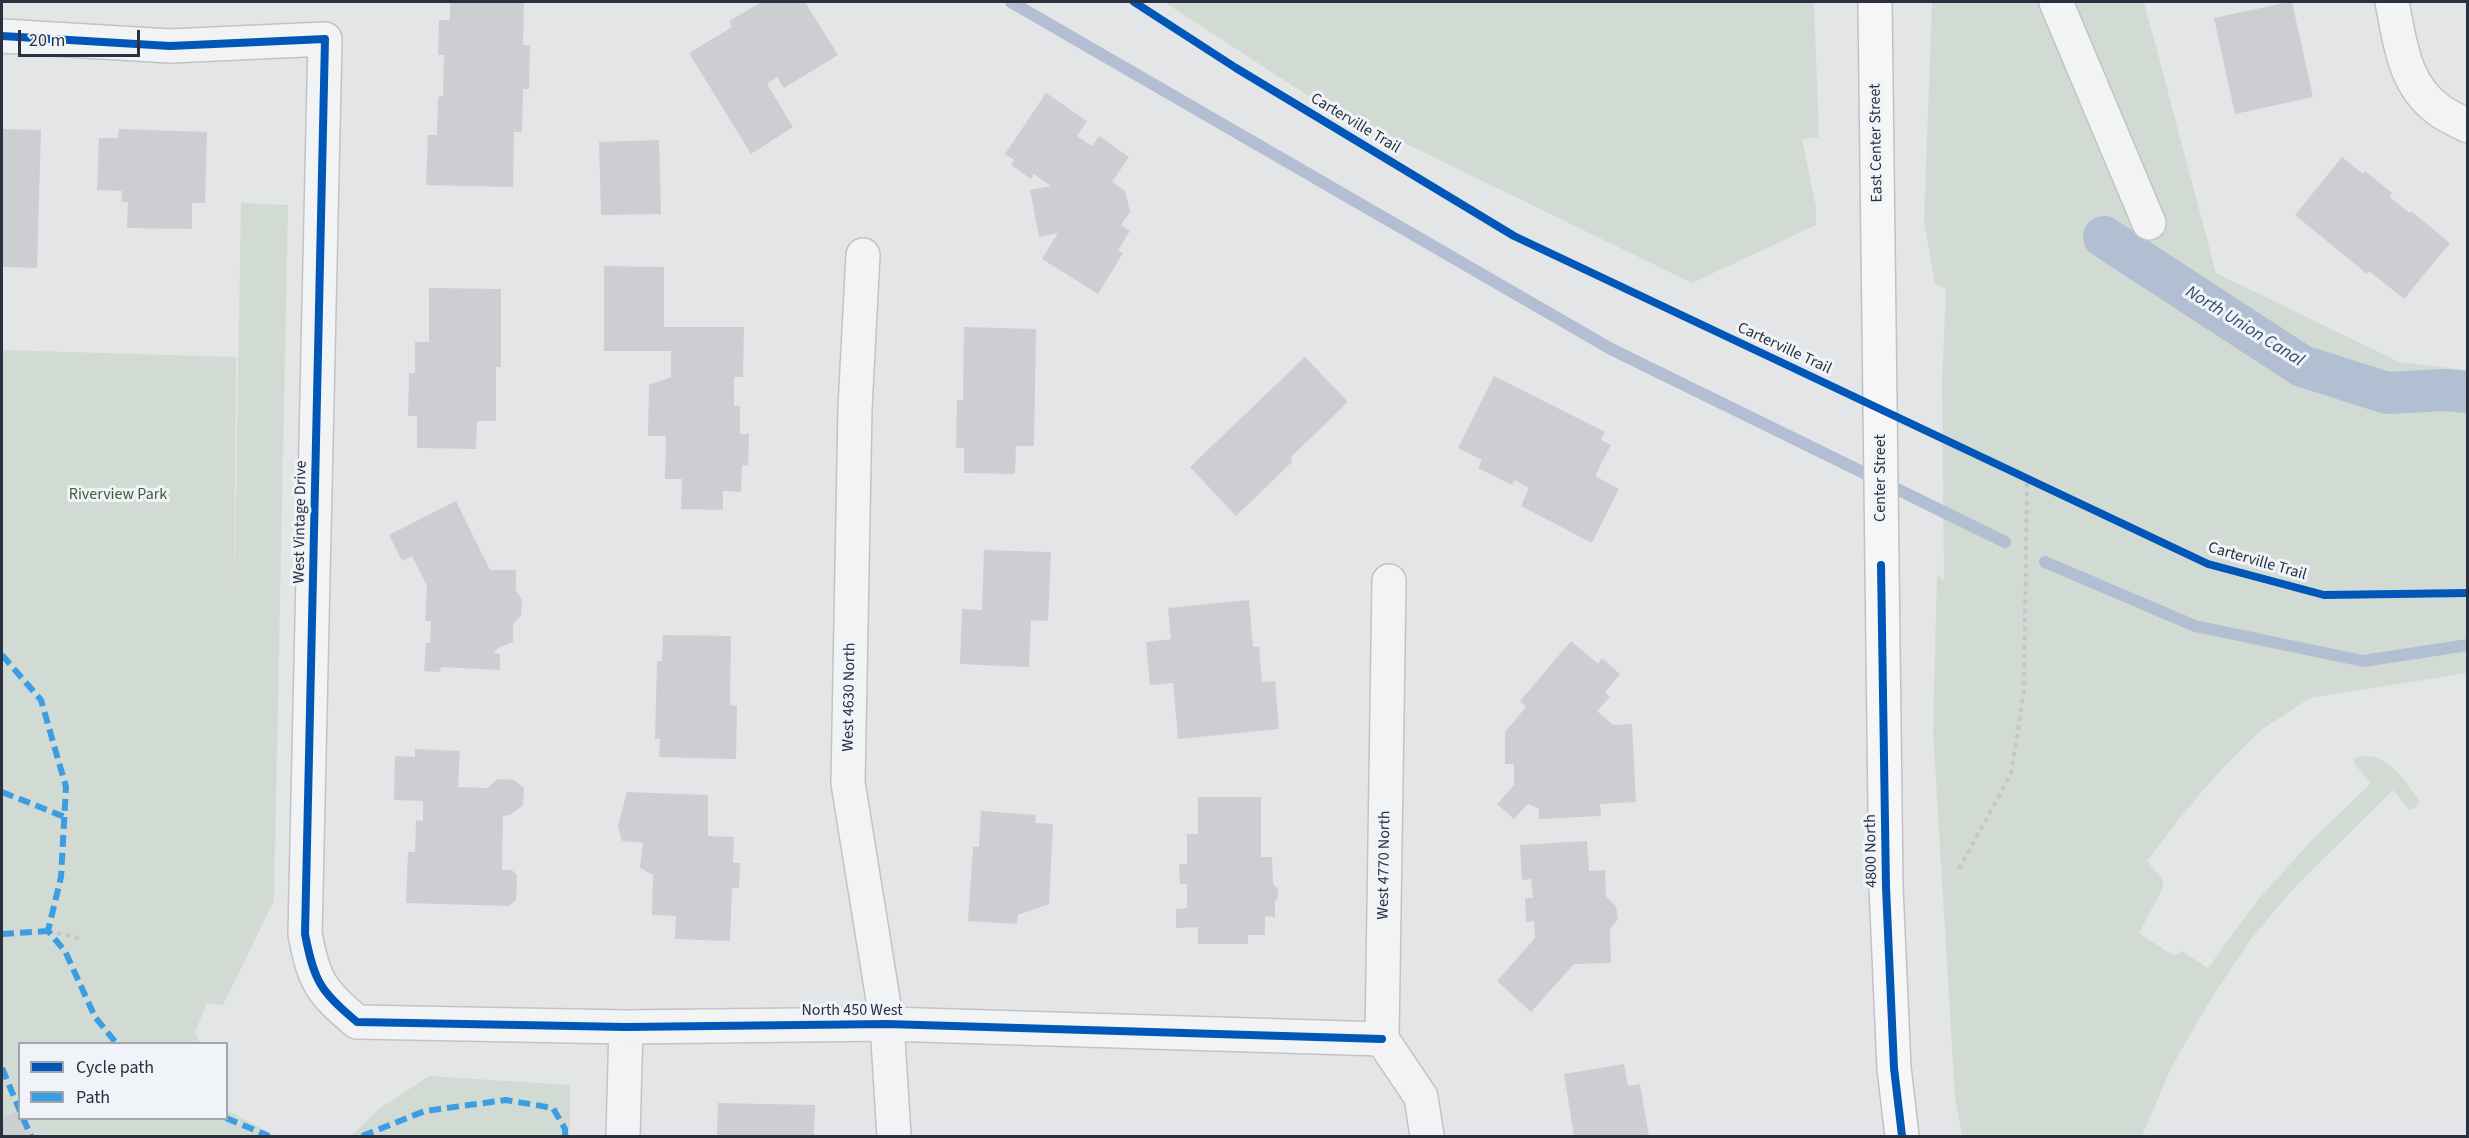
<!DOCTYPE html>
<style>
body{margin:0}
#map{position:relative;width:2469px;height:1138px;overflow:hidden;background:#e3e5e7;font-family:"Source Sans 3",sans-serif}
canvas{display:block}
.frame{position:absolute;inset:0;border:3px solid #293141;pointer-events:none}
.legend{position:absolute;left:18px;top:1042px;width:210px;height:78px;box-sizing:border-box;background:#f0f3f7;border:2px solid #a0a5ae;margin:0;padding:8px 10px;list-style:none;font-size:18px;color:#293141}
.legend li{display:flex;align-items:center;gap:12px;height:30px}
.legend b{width:30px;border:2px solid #a0a5ae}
.scale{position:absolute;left:18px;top:30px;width:122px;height:27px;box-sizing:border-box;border:3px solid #293141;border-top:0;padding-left:8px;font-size:18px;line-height:21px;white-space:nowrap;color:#293141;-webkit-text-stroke:4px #f0f3f7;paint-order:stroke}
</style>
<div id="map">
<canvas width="2469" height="1138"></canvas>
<div class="frame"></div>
<ul class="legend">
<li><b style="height:8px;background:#0057b8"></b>Cycle path</li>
<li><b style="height:8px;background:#3d9de3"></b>Path</li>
</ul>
<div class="scale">20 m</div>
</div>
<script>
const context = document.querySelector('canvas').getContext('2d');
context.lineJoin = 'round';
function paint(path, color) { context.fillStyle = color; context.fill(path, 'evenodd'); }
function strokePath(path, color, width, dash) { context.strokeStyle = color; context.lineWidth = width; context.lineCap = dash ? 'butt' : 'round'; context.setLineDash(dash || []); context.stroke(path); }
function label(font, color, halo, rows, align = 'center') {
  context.font = font + ' "Source Sans 3",sans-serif'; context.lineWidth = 6; context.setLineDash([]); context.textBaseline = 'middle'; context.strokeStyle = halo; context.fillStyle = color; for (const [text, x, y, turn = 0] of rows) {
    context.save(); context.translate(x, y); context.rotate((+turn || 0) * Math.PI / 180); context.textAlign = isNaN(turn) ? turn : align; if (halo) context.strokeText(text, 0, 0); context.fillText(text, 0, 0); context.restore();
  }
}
paint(new Path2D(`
 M1164 2H1814L1819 137 1802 139 1816 207V225L1692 283 1310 97Z
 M1932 2H2144L2216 273 2399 362 2467 370V673L2310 698 2261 730 2220 771 2183 814 2147 861 2163 880V888L2139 933 2174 956 2182 951 2208 968 2257 901 2311 841 2371 783 2355 765 2354 758C2385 748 2403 778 2419 800L2416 808 2409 810 2393 790 2294 888 2251 939 2214 994 2172 1066 2142 1136H1962L1955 1097 1933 731 1937 574 1944 581 1942 382 1946 289 1935 283 1924 222Z
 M241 203 288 205 274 901 223 1005 207 1003 195 1032 200 1043 20 1044V1118H226L227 1110 276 1136H2V350L236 357 234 612Z
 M429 1076 570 1085V1136H351L379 1109Z`), '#d2dbd3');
strokePath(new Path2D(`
 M1011 2 1611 349 2005 542
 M2045 562 2195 626 2363 661 2468 645`), '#b2bfd2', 12);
strokePath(new Path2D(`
 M2104 237 2302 366 2387 393 2446 390 2468 392`), '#b2bfd2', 42);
paint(new Path2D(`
 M450 2H524L523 45H530L529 89H523L522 132H514L513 187 426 185 428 135H437L438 97 443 96 444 55H438L439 20H450Z
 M762 2H805L838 55 784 88 777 77 767 84 793 127 751 154 689 53 732 27 729 21Z
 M2289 2H2292L2313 97 2235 114 2214 18Z
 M1046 93 1087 121 1077 136 1092 146 1099 136 1129 157 1112 182 1125 191 1130 212 1121 225 1130 231 1118 250 1123 253 1098 294 1042 259 1058 233 1039 237 1030 190 1051 186 1034 174 1031 179 1011 165 1014 160 1005 154Z
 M2 129 41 130 37 268 2 267Z
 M119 129 207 132 205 203H192V229L127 228 128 202H121L122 191 97 190 99 138H118Z
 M659 140 661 214 601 215 599 142Z
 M2342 157 2363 174 2365 171 2392 193 2390 197 2409 213 2411 211 2450 243 2404 299 2369 271 2367 274 2295 215Z
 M604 266 664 267V327H744L743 377H734V406H740V434H749L748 466 742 465 741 492 723 491V510L681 509 682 479H665L666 436H648L649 385 671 377V351H604Z
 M429 288 501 289V367H496V421H477L476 449 417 448V416H408L409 373H415V342H429Z
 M964 327 1036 329 1034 446H1016L1015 474 964 473V448H956L957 400H963Z
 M1305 357 1348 402 1291 457 1292 462 1236 516 1190 467Z
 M1494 376 1605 432 1601 440 1611 445 1595 476 1619 489 1592 543 1521 506 1529 488 1515 480 1512 485 1478 468 1482 460 1458 448Z
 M456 501 490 570H516V590L522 600 521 616 513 624V642L498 648 493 653 500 654V670L441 667 440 672 424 671 426 643H430L431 621H425L427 586 412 556 402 561 389 535Z
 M984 550 1051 552 1048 621 1031 620 1029 667 960 664 962 609 982 610Z
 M1249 600 1253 647H1259L1262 682 1275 681 1279 729 1178 739 1173 683 1150 685 1146 642 1171 639 1168 608Z
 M663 635 731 636 730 705 737 706 736 759 659 757 660 739H655L657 661H662Z
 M1571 641 1598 664 1602 658 1620 674 1605 692 1610 697 1597 711 1613 725 1632 724 1636 802 1600 804 1601 816 1539 819V809L1528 804 1514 819 1497 804 1514 785V764H1505V732L1526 707 1520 701Z
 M415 749 460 751 458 787 487 788 498 779 514 780 524 788 523 805 510 815 503 816 502 870H512L517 876 516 900 509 906 406 903 408 852H415L416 820 423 821V801L394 800 395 756 415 757Z
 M627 792 708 795V836L734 837 733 863H740L739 888H732L730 941 675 939 676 916 652 915 653 875 640 868 643 843 622 841 618 826Z
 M1198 797H1261V857H1272L1273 884 1278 889V897L1275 902V917L1265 916V935H1248V944H1198V927L1176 928V909L1187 908V884H1180L1179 864H1187V834H1198Z
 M981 811 1036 815 1035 823 1053 824 1049 904 1018 915 1017 924 968 921 973 847H979Z
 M1587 841 1589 871 1605 870 1606 896 1616 906 1618 919 1610 929 1611 963 1574 964 1531 1012 1497 981 1535 938 1534 921 1526 922 1525 898H1533L1531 879 1522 880 1520 845Z
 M1624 1064 1628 1086 1640 1084 1649 1136H1574L1564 1074Z
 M718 1103 815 1105 814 1136H717Z
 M20 1110V1118H23L31 1136H2V1118Z`), '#cdced1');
const minor = new Path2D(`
 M2056 2 2149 223
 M2392 2C2400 41 2403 84 2439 110 2447 116 2458 121 2468 126
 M2 36 170 46 325 39 305 934C314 981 320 991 357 1022L626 1027 887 1024 1382 1039
 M863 255 855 408 848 783 887 1024 894 1136
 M1389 581 1382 1039 1421 1097 1427 1136
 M623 1136 626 1027`);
const major = new Path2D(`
 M1875 2 1886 887 1894 1068 1902 1136`);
strokePath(minor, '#c1c3c5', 36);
strokePath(major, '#bfc1c5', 36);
strokePath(new Path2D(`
 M1959 869 2011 774 2024 690 2027 478
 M48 931 79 938`), '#c5c6cb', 4, [4.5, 4.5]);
strokePath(minor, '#f2f3f5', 33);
strokePath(major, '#f6f6f7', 33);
strokePath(new Path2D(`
 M2 655 41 700 66 787 61 877 48 931 65 951 95 1017 117 1044
 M2 792 65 817
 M2 934 48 931
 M2 1068 20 1111
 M23 1118 31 1136
 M226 1118 269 1136
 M362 1136 425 1111 506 1100 553 1108 565 1129V1136`), '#3d9de3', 6, [12, 6]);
strokePath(new Path2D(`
 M1134 2 1236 68 1514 236 2208 564 2324 595 2468 593
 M2 36 170 46 325 39 305 934C314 981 320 991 357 1022L626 1027 887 1024 1382 1039
 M1881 565 1886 887 1894 1068 1902 1136`), '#0057b8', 8);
label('16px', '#293141', '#f0f3f7', [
 ["Carterville Trail",1355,124,31],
 ["East Center Street",1877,143,-91],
 ["Carterville Trail",1784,349,25],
 ["Center Street",1881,478,-90],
 ["West Vintage Drive",301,522,-89],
 ["Carterville Trail",2257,562,16],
 ["West 4630 North",850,697,-89],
 ["4800 North",1872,851,-91],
 ["West 4770 North",1385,865,-89],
 ["North 450 West",852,1011]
]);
label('16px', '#3c5c37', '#f0f3f7', [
 ["Riverview Park",118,495]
]);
label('italic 18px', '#344d74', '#f0f3f7', [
 ["North Union Canal",2244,327,32]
]);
</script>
